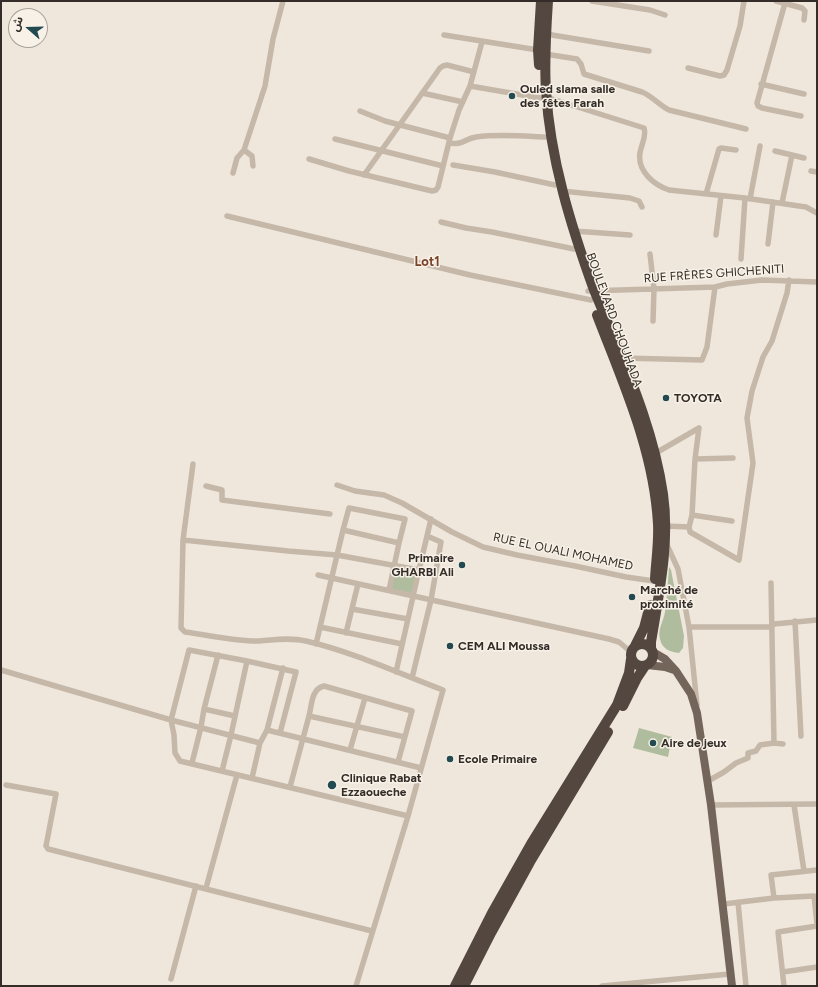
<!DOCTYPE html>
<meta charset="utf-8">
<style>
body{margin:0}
#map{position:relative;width:818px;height:987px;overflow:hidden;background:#efe7dc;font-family:Figtree,"Noto Sans Arabic",sans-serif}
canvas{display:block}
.frame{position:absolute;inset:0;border:2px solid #332c28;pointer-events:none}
.north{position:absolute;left:8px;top:8px;width:40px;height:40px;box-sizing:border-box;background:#f7f1e7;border:1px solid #a9a29b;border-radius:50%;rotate:290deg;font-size:11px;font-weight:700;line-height:16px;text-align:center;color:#332c28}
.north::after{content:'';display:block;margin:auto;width:14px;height:18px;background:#224a50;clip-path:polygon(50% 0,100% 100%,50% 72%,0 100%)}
</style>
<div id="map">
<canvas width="818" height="987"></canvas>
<div class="frame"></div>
<div class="north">ش</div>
</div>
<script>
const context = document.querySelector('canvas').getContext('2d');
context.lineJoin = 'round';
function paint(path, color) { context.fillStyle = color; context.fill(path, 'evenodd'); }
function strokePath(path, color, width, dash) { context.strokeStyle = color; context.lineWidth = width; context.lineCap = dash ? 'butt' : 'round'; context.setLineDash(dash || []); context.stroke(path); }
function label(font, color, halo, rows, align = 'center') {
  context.font = font + ' Figtree,sans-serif'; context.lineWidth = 3; context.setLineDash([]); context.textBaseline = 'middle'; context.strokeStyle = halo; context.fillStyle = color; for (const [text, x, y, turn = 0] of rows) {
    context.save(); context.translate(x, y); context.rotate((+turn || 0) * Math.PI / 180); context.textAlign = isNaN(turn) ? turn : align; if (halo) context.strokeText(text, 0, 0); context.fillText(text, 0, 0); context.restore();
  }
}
paint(new Path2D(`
 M669 567 671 570 684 636 683 648 679 653C670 652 662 649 660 639 657 630 664 620 665 612 667 597 668 582 669 567Z
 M395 568 417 571 412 594 390 589Z
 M639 728 672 737 668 757 633 748Z`), '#afbc9e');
strokePath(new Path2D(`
 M592 1 650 10 665 15
 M776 1 802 8 805 11 804 20
 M785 3 757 103 758 106 762 108 801 116
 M546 34 649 51
 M444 35 538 50
 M545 54 577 59 581 64 584 74 642 92C652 96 659 105 669 110L746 129
 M688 68 720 76 724 75 727 70 740 26 744 1
 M761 84 804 94
 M470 86 540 98
 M422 93 463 102
 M546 97 644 128C647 136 641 145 640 153 637 171 654 185 669 190L745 198 799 206 806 207 817 213
 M360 111 385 121 450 138
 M335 139 443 166
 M449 143C464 145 464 139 476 137 499 134 522 136 545 137
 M244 150 252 156 253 166
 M775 151 792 155
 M309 159 349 171 432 191 436 190 438 187 450 138 459 110 470 86 482 42
 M453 165 495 172 555 185
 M811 171 817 172
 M233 173 237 158 244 150 265 86 273 39 283 1
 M364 175 440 68 443 66 447 65 474 72
 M562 191 630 198 639 201 642 207
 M706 194 719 149 721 148 736 150
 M750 199 760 146
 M782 203 792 155 804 158
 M227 216 470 275 591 300
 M441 222 466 228 492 232 574 249
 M574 231 630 235
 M716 235 721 196
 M768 244 773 202
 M650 254 654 289 653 321
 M741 259 745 198
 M588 291 715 287 727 284 762 280 817 282
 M622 358 702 360 707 347 715 287
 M654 454 699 428 695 459
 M193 464 183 540 181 628 185 632C209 635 233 641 257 641 273 640 290 637 306 641 353 652 398 673 443 690L408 816 356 986
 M337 485 355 491 384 495 402 503 452 532 483 547 517 555 575 566 626 577 654 581
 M206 486 222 490V500L330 514
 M692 515 732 521
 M665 526 689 527 690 532 739 560 753 463 747 418 752 391 763 357 772 341 787 293 789 280
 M689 527 692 515 695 459 733 458
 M343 530 349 508 405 519 399 543
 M427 536 431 519
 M183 540 288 551 337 555 419 570 396 672
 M667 545 678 569 689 627 697 705
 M318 575 609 639 619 642 631 652
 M771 583 774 743
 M352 609 408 619
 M795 621 801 736
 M320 627 402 644
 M689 627H771L774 624 817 620
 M346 633 358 584
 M316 644 343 530 399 543 389 590
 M1 670 171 720 260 743
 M412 678 431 600 441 542 427 536 419 570
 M204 709 235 716
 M309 716C312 705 311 689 324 686L412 711 398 762
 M267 730 421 768
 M280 733 296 672 247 661 189 650 171 720 174 735 175 753 180 761 408 816
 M350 750 365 698
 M192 763 201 727 204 709 218 655
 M222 771 231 735 247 661
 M252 778 260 743 267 730 283 668
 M708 781 724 772 736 763 748 758V753L756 751 760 745 774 743 783 744
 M6 785 56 794 46 846 48 849 372 931
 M290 787 309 716 405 737
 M711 805 817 804
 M794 805 804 871
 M206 888 237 775
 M774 898 814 896 817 924
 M738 902 746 986
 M724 904 774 898 771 875 817 870
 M783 972 817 967
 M171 979 196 886
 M602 986 730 974
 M784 986 778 932 817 926`), '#c5b8a9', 5.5);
strokePath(new Path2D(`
 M653 652 665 659 676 671 691 694 697 713 711 805 732 986
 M647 665 665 667 674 670`), '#74655b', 8);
strokePath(new Path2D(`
 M548 1C546 31 544 61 546 90 550 159 571 226 594 290 600 305 607 320 613 336 634 386 655 439 663 494 670 543 659 593 651 642V649
 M539 65 538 50 541 1
 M597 315C623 383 654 450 658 524 659 542 656 561 655 579
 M631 655a11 11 0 1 1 22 0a11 11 0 1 1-22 0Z
 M635 646 644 628 650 605
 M623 706 637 678 645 666
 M455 986 492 913 531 844 617 705 629 673 631 659
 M464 986 491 933 530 862 608 732`), '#534740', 10);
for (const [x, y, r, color] of [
 [512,96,4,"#224a50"],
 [666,398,4,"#224a50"],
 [462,565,4,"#224a50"],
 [632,597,4,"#224a50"],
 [450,646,4,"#224a50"],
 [653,743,4,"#224a50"],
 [450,759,4,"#224a50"],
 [332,785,5,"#224a50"]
]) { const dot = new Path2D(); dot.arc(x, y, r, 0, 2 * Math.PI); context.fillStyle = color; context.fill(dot); strokePath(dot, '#f7f1e7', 1.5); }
label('bold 12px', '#332c28', '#f7f1e7', [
 ["Ouled slama salle",520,89],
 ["des fêtes Farah",520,103],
 ["TOYOTA",674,398],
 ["Primaire",454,558,"right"],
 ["GHARBI Ali",454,572,"right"],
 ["Marché de",640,590],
 ["proximité",640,604],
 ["CEM ALI Moussa",458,646],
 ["Aire de jeux",661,743],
 ["Ecole Primaire",458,759],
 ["Clinique Rabat",341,778],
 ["Ezzaoueche",341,792]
], 'left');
label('12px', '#332c28', '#f7f1e7', [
 ["RUE FRÈRES GHICHENITI",714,274,-4],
 ["BOULEVARD CHOUHADA",614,320,70],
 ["RUE EL OUALI MOHAMED",563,552,12]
]);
label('bold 13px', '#79432a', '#f7f1e7', [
 ["Lot1",427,262]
]);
</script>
